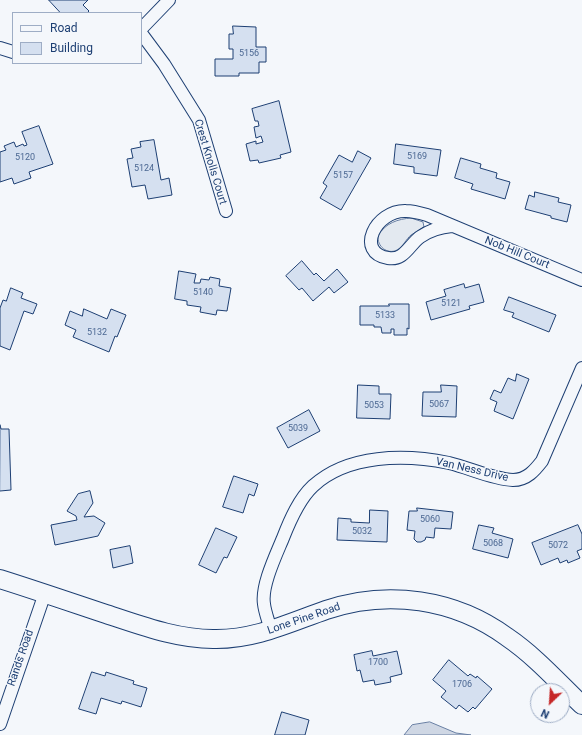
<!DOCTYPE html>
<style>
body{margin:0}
#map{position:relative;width:582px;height:735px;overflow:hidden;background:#f4f7fb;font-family:Roboto,sans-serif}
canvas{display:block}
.legend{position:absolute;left:12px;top:12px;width:130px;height:52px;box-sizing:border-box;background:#f4f7fb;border:1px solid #9eadc5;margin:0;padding:5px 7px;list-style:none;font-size:12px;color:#1d3f73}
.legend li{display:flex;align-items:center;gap:8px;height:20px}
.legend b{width:20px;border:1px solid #9eadc5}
.north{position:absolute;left:530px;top:683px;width:40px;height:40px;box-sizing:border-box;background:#f4f7fb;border:1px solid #9eadc5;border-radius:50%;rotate:205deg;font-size:11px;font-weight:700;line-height:16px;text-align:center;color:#1d3f73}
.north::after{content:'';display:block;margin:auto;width:14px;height:18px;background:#c62828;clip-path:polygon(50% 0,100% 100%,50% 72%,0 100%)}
</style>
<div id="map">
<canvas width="582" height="735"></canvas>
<ul class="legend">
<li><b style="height:5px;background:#f4f7fb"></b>Road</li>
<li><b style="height:11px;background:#d5e0f0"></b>Building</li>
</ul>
<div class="north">N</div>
</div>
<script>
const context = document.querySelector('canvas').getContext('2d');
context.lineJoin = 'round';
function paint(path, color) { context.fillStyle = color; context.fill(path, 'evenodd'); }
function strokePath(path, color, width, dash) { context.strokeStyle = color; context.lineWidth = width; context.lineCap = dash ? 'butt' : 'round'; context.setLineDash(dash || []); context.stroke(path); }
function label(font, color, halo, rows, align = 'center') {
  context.font = font + ' Roboto,sans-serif'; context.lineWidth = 3; context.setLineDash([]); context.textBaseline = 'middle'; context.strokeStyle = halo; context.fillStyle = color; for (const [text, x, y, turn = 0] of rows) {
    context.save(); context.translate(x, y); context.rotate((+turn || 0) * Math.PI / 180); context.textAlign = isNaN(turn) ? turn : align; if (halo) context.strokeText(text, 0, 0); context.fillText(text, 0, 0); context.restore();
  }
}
const green = new Path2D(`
 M411 218 423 222 424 227C420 230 415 232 411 235 406 239 403 247 397 250 387 255 377 246 378 236 385 223 398 219 411 218Z`);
paint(green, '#e3e9f0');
strokePath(green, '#687fa3', 1);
const water = new Path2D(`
 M430 722 456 733 471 735H404L412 725Z`);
paint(water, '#cfd7e4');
strokePath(water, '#687fa3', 1);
const building = new Path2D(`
 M49 0H88L83 5 89 11 87 13H61Z
 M233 26 256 27V47H266V62H259V73H239V76H215V59H233V49H229V34H233Z
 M279 101 291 152 280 155 281 158 259 163 258 160 250 161 246 144 256 141V144L263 142 261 136 256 138 254 127 259 126 258 121H255L252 109Z
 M39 126 53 164 29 172 31 178 14 184 12 178 0 182V152L6 150 4 146 14 142 16 147 23 144 24 146 27 145 22 132Z
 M154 140 161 180 169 178 172 195 148 199 145 185 132 187 127 159 133 158 131 149 141 147 140 142Z
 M396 144 441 150 437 176 414 173V167L394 164Z
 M358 151 371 158 341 210 320 198 327 186 323 183 339 155 352 162Z
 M461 158 481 164 480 168 497 173 496 178 510 182 505 199 471 189 473 184 455 178Z
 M535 192 559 198 558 202 571 205 567 222 551 218V216L525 209 529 195 534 197Z
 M302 261 314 275 316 273 324 281 337 269 348 282 334 293 329 287 313 301 302 288 299 290 286 276Z
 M179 271 196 274 194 283H200L201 279 209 280 210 277 220 279 219 286 231 288 227 311 217 310 216 315 200 312 201 307 187 305V301L175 299Z
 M464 284 465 288 479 284 484 302 469 306 470 309 431 320 426 302 446 296 444 290Z
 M11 288 23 293 21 298 37 304 33 314 24 311 10 350 0 346V308L3 300 6 301Z
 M509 297 556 315 549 332 512 317 514 313 504 310Z
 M389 304H409V329L407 328V335H394V329H391V333H382L381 327H374V325H360V306H389Z
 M84 309 107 319 111 309 126 315 117 337 115 336 109 352 73 337 76 330 65 325 70 311 82 316Z
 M517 374 529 379 513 419 494 411 497 402 490 399 494 390 501 393 508 378 515 381Z
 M358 385 379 386V394H391L390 419 357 418Z
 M441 385 457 386 456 417 422 416 423 392H441Z
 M309 410 320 431 288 448 277 428Z
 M0 425 1 429H9L11 490 0 491Z
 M234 476 258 484 254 496 249 494 243 513 223 507Z
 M90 491 93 503 84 517 94 516 105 523 98 536 55 545 51 525 77 520 76 516 67 511 78 494Z
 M417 508 453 512 451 529 435 528 434 538 426 537 425 540 421 542H417L414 539 415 531 407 530 409 511H417Z
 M370 510 388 511 387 542 337 540 338 518 351 519V522L369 523Z
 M479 525 494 528 492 533 513 539 508 558 473 549Z
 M578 525 582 534V549L577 551 580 558 568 563 567 560 560 563 558 558 541 565 532 543Z
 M216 528 237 537 227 558 224 557 216 573 199 565Z
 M130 546 133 563 113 568 110 550Z
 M372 651 373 656 397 651 402 674 390 677 391 682 375 685 374 680 363 682 360 670 357 671 354 655Z
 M449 660 468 676 470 674 476 678 477 676 492 689 475 709 473 707 468 712 459 705 456 709 441 697 446 691 433 680Z
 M92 672 105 676 106 672 134 681 133 684 147 688 141 707 122 701 121 704 101 698 96 714 79 709Z
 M282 712 309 720 305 735H275Z`);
paint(building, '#d5e0f0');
strokePath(building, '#1d3f73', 1);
const street = new Path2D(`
 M141 29 169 0
 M141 33 164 64 199 120 226 211
 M0 48 13 52
 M452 226C440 227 430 230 420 237 409 245 404 261 388 258 355 253 375 210 406 211 413 211 420 213 427 215L582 280
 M271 631C269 622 265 613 264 604 261 586 276 555 283 538 290 520 299 499 313 486 348 454 405 454 449 463 470 468 492 479 513 480 527 480 535 470 542 461L582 368
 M0 724 45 593`);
const secondary = new Path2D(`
 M0 579C35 590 70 602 106 614 140 625 176 639 213 639 254 640 289 623 326 610 388 589 455 599 507 637 535 656 558 682 582 705`);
strokePath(street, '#1d3f73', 14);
strokePath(secondary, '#1d3f73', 20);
strokePath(street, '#f4f7fb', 12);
strokePath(secondary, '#f4f7fb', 18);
label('9px', '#4b6792', null, [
 ["5156",249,54],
 ["5169",417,157],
 ["5120",25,158],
 ["5124",144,169],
 ["5157",343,176],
 ["5140",203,293],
 ["5121",451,304],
 ["5133",385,316],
 ["5132",97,333],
 ["5067",439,405],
 ["5053",374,406],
 ["5039",298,429],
 ["5060",430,520],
 ["5032",362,532],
 ["5068",493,544],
 ["5072",558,546],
 ["1700",378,663],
 ["1706",462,685]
]);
label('11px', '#1d3f73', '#f4f7fb', [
 ["Crest Knolls Court",210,162,73],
 ["Nob Hill Court",517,253,22],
 ["Van Ness Drive",472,470,13],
 ["Lone Pine Road",304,619,-19],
 ["Rands Road",21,658,-71]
]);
</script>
